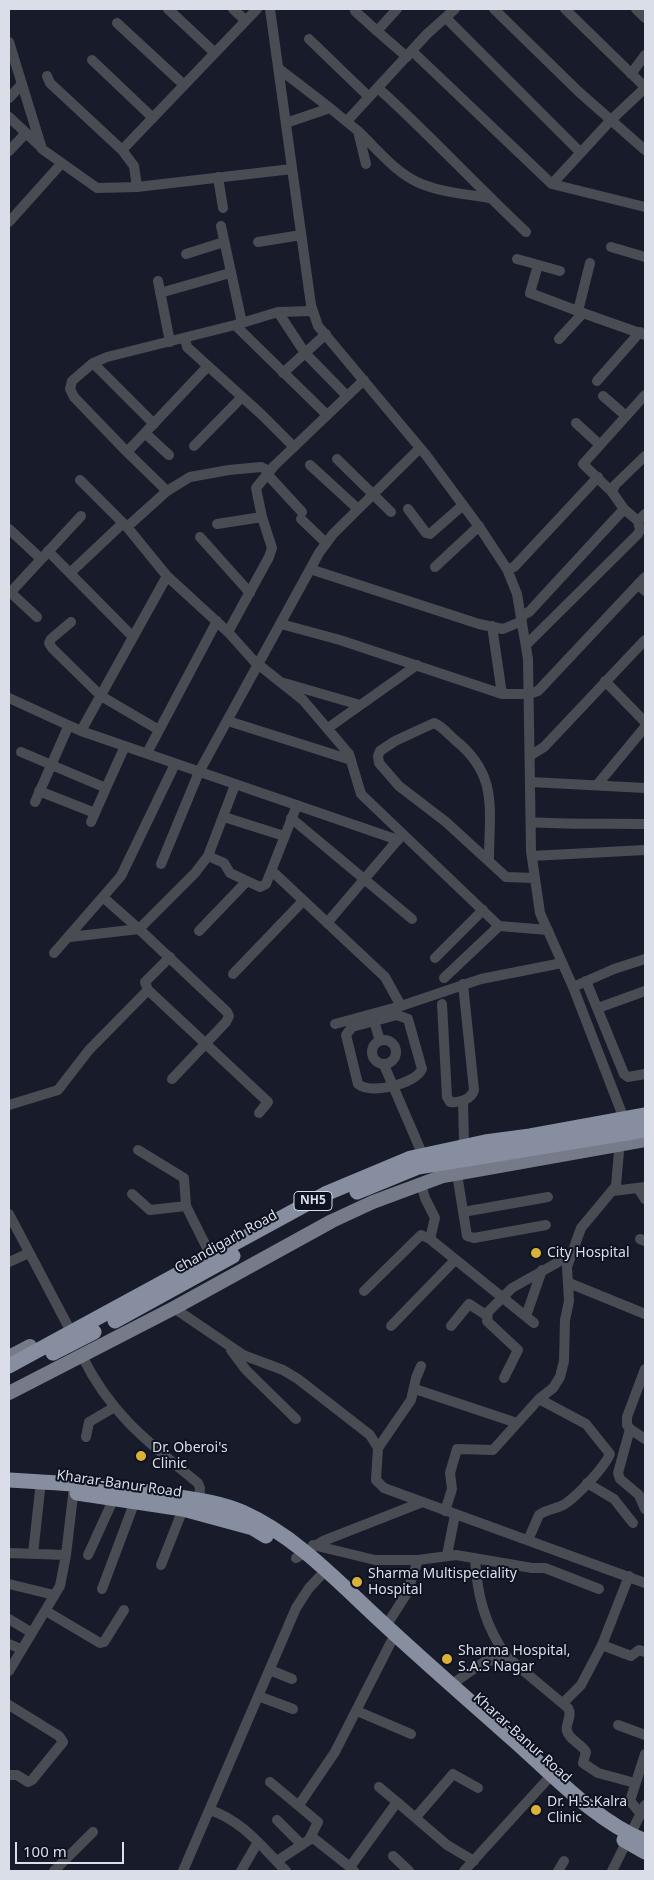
<!DOCTYPE html>
<style>
body{margin:0}
#map{position:relative;width:654px;height:1880px;overflow:hidden;background:#181c2a;font-family:"Noto Sans",sans-serif}
canvas{display:block}
.frame{position:absolute;inset:0;border:10px solid #dadee8;pointer-events:none}
.scale{position:absolute;left:15px;top:1842px;width:109px;height:22px;box-sizing:border-box;border:2px solid #dadee8;border-top:0;padding-left:6px;font-size:15px;line-height:18px;white-space:nowrap;color:#dadee8;-webkit-text-stroke:4px #0f1321;paint-order:stroke}
</style>
<div id="map">
<canvas width="654" height="1880"></canvas>
<div class="frame"></div>
<div class="scale">100 m</div>
</div>
<script>
const context = document.querySelector('canvas').getContext('2d');
context.lineJoin = 'round';
function strokePath(path, color, width, dash) { context.strokeStyle = color; context.lineWidth = width; context.lineCap = dash ? 'butt' : 'round'; context.setLineDash(dash || []); context.stroke(path); }
function label(font, color, halo, rows, align = 'center') {
  context.font = font + ' "Noto Sans",sans-serif'; context.lineWidth = 4; context.setLineDash([]); context.textBaseline = 'middle'; context.strokeStyle = halo; context.fillStyle = color; for (const [text, x, y, turn = 0] of rows) {
    context.save(); context.translate(x, y); context.rotate((+turn || 0) * Math.PI / 180); context.textAlign = isNaN(turn) ? turn : align; if (halo) context.strokeText(text, 0, 0); context.fillText(text, 0, 0); context.restore();
  }
}
strokePath(new Path2D(`
 M168 9 215 53
 M233 9 245 20
 M270 9 311 305 318 326 426 455 480 528 507 569 517 594 528 659 531 851 540 913 573 987 621 1111 622 1124
 M397 9 377 31 407 57
 M494 9 579 92 645 150
 M565 9 645 87
 M636 9 645 18
 M355 11 377 31
 M446 18 580 152
 M117 23 183 84
 M309 39 369 97
 M9 42 42 149 97 188 137 187 134 166 122 150 257 9
 M412 51 552 184 610 121 645 88
 M92 60 153 118
 M278 68 330 108
 M631 74 645 55
 M47 76 50 83 122 150
 M378 88C429 134 476 185 526 232
 M9 98 22 84
 M9 117 41 147
 M347 121 427 34 455 9
 M286 123 330 108 358 131 366 164
 M358 131C376 148 394 171 417 182 438 192 466 194 489 198
 M9 151 26 133
 M218 177 223 208
 M552 184 645 207
 M137 187 292 169
 M9 222 61 164
 M221 226 242 323
 M258 242 301 235
 M611 247 645 257
 M186 254 224 242
 M517 259 560 271
 M538 265 530 293 583 313
 M158 281 170 342
 M160 293 230 273
 M313 311 278 312 235 325 327 415
 M578 311 590 263
 M278 312 305 353 347 396
 M185 338 187 347 261 414 294 447
 M559 339 583 313 645 335
 M93 363 72 381 70 389 74 397 127 452
 M283 373 326 334
 M597 381 640 332
 M603 396 626 416
 M576 423 600 445
 M154 424 93 363 107 357 235 325
 M145 433 169 455
 M194 446 242 397
 M645 456 615 485 612 492 624 509 638 521 645 514
 M337 459 391 512
 M310 465 358 509
 M267 474 302 512
 M80 480 127 527 167 576 228 632 254 661 303 700 349 754 361 794 499 926 548 930
 M167 491 127 452 208 366
 M612 492 583 464 645 395
 M408 509 426 533 430 534 463 505
 M301 519 326 543
 M217 524 262 517
 M127 527 167 491 190 477 229 470 261 467 269 471
 M9 529 41 559
 M200 537 250 593
 M48 551 133 637
 M435 567 479 526
 M310 569 479 624 503 629 522 621
 M507 569 514 567 598 477
 M70 573 123 523
 M638 584 645 591
 M10 592 37 617
 M9 594 81 516
 M521 616 529 612 624 509
 M71 622 51 639 49 643 52 648 101 696 159 730
 M281 624 340 640 502 694H529L538 691 645 577
 M492 626 502 694
 M228 632 269 557 272 548 262 517 256 488 274 466 364 380
 M526 645 638 534 640 530 638 521
 M605 681 645 722
 M284 683 360 705
 M9 698 81 731 398 840
 M228 721 351 760
 M328 728 417 665
 M81 731 167 576
 M21 752 106 788 125 746
 M147 753 217 621
 M531 755 544 747 645 640
 M531 782 645 788
 M597 785 645 727
 M39 791 95 813
 M35 802 68 727
 M224 817 284 836
 M291 818 412 919
 M91 822 106 788
 M531 822C569 825 607 823 645 824
 M208 856 224 863 230 873 247 881
 M532 856 645 850
 M489 860C489 810 499 775 455 740 448 734 442 726 434 723L395 741 380 751 378 756 379 763 399 786 446 822 506 877 535 878
 M161 864 199 772 319 553 333 534 420 448
 M272 871 385 977 401 1006 481 979 562 963
 M104 898 139 929 195 873 208 856 235 785
 M327 923 401 836
 M199 931 247 881 260 887 266 884 297 805
 M70 937 139 929 227 1012 229 1016 226 1022 172 1079
 M54 953 121 876 175 764
 M170 957 145 982 148 990 268 1102 259 1113
 M435 958 483 910
 M233 974 303 901
 M444 978 499 926
 M586 981 624 1074 628 1077 645 1074
 M573 987 614 969 645 959
 M442 1004 447 1097 450 1102C459 1103 471 1100 474 1090L463 984
 M598 1008 645 991
 M397 1015 408 1019 422 1069C416 1084 371 1095 358 1084L346 1035 352 1027Z
 M374 1021 380 1041
 M335 1024 401 1006
 M372 1052a12 12 0 1 1 24 0a12 12 0 1 1-24 0Z
 M384 1065 421 1151
 M463 1101 464 1142
 M9 1105 58 1090 89 1050 148 990
 M138 1150 184 1178 186 1206
 M457 1174 467 1236 474 1238 546 1225
 M421 1184 425 1198 435 1218 430 1239
 M638 1188 645 1199
 M613 1191 645 1187
 M132 1194 150 1210 186 1206 208 1250
 M463 1212 548 1197
 M9 1214 68 1326
 M640 1239 645 1241
 M9 1262 29 1253
 M569 1283 645 1314
 M364 1291 421 1235 430 1239 534 1323
 M174 1308 243 1355 283 1370 298 1379 370 1435 378 1448 376 1480 384 1488 645 1583
 M526 1316 542 1270
 M391 1326 455 1260
 M451 1326 469 1304 486 1315
 M231 1350 246 1370 296 1419
 M82 1356C111 1415 149 1443 198 1483L200 1488 199 1499
 M645 1369 627 1417V1425L630 1429 618 1473 620 1479 639 1495 645 1509
 M504 1378 518 1350 487 1321 488 1312 512 1288 571 1255
 M415 1389 517 1423
 M630 1429 645 1439
 M86 1437 89 1422 113 1408
 M378 1448 411 1400 416 1378 421 1366
 M587 1483 614 1499 633 1523
 M445 1511 452 1489 450 1473 457 1449 493 1450 539 1399 553 1388 560 1377 564 1361 565 1320 569 1301 567 1267 581 1228 616 1186 620 1139
 M528 1540 539 1515C547 1509 557 1509 565 1504 578 1495 604 1468 610 1454L586 1424 539 1399
 M313 1545 375 1560H418L456 1555 532 1568H545L599 1589
 M9 1553 66 1555
 M33 1554 40 1490
 M88 1555 114 1498
 M447 1555 455 1515
 M296 1558 323 1541 420 1503
 M161 1565 183 1509
 M9 1584 54 1595
 M102 1589 135 1501
 M46 1611 100 1643 104 1642 124 1610
 M9 1619 32 1633
 M386 1626 407 1593 418 1560
 M9 1644 21 1649
 M602 1645 629 1576
 M507 1657 568 1708C573 1716 565 1723 567 1731 570 1741 582 1744 586 1752L583 1763 598 1773 635 1783
 M270 1670 292 1679
 M9 1671 60 1586 66 1555 74 1487
 M452 1684 484 1662 507 1657C485 1626 477 1595 475 1558
 M258 1696 293 1709
 M563 1703 581 1685 602 1645 631 1656 639 1650 645 1652
 M9 1705 59 1736 63 1742 32 1780 28 1782 17 1775H9
 M357 1711 411 1734
 M618 1725 645 1735
 M270 1782 318 1822 309 1840 277 1861
 M379 1787 397 1802
 M299 1805 335 1752 391 1642
 M210 1810C243 1821 262 1847 286 1871
 M641 1814 630 1801 645 1754
 M416 1817 453 1774 478 1788
 M277 1820 302 1845
 M312 1837 350 1867
 M393 1856 409 1871
 M54 1871 93 1832
 M183 1871 296 1608 309 1588 326 1570
 M241 1871 258 1842
 M354 1871 350 1867 397 1802 447 1845 474 1861
 M464 1871 546 1781
 M558 1871 564 1861
 M612 1871 645 1805`), '#4a4c54', 10);
strokePath(new Path2D(`
 M9 1357 30 1346
 M9 1393 174 1308 332 1221 373 1202 443 1176 645 1140`), '#767b8a', 14);
strokePath(new Path2D(`
 M9 1480C62 1483 115 1486 168 1495 193 1499 219 1502 242 1512 298 1537 340 1584 385 1625 425 1662 466 1698 507 1734 550 1771 592 1819 645 1841
 M77 1493 183 1509 253 1528 266 1536
 M624 1840 645 1852`), '#878ea0', 15);
strokePath(new Path2D(`
 M357 1192 418 1167 645 1130
 M115 1321 233 1256
 M53 1353 94 1332
 M9 1366 325 1194 411 1158 485 1142 530 1136 645 1115`), '#878ea0', 15);
for (const [x, y, r, color] of [
 [536,1253,6,"#dbb233"],
 [141,1456,6,"#dbb233"],
 [357,1582,6,"#dbb233"],
 [447,1659,6,"#dbb233"],
 [536,1810,6,"#dbb233"]
]) { const dot = new Path2D(); dot.arc(x, y, r, 0, 2 * Math.PI); context.fillStyle = color; context.fill(dot); strokePath(dot, '#0f1321', 2); }
for (const [x, y, w] of [
 [313,1201,38]
]) { const box = new Path2D(); box.roundRect(x - w / 2, y - 9.5, w, 19, 4); context.fillStyle = '#0f1321'; context.fill(box); strokePath(box, '#dadee8', 1); }
label('bold 12px', '#dadee8', null, [
 ["NH5",313,1201]
]);
label('14px', '#dadee8', '#0f1321', [
 ["Chandigarh Road",226,1242,-29],
 ["Kharar-Banur Road",119,1484,8],
 ["Kharar-Banur Road",522,1738,42]
]);
label('14px', '#dadee8', '#0f1321', [
 ["City Hospital",547,1253],
 ["Dr. Oberoi's",152,1448],
 ["Clinic",152,1464],
 ["Sharma Multispeciality",368,1574],
 ["Hospital",368,1590],
 ["Sharma Hospital,",458,1651],
 ["S.A.S Nagar",458,1667],
 ["Dr. H.S.Kalra",547,1802],
 ["Clinic",547,1818]
], 'left');
</script>
